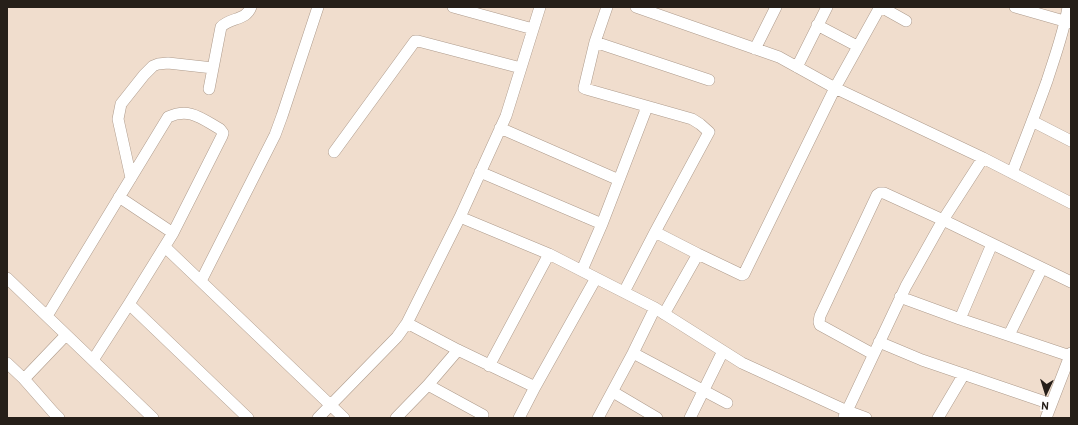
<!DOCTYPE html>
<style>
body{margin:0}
#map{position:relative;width:1078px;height:425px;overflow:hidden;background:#f0ddcd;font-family:Overpass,sans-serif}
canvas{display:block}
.frame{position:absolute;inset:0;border:8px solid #261f19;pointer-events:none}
.north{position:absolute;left:1026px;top:373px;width:40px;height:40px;-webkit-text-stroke:3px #fff;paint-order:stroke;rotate:184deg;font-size:11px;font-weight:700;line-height:16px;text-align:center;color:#261f19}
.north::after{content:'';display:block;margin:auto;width:14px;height:18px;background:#261f19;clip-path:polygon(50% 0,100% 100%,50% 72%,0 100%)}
</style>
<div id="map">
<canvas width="1078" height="425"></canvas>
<div class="frame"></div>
<div class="north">N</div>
</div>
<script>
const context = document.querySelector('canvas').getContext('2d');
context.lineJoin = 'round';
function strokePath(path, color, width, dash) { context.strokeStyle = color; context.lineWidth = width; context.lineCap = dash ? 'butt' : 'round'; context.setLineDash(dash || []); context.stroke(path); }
const minor = new Path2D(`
 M453 7 533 29
 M540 7 506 116 460 217 549 254 596 278
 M607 7 595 42 584 88 586 89 692 119 700 124 709 132 655 232 624 292
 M636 7 779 57 835 88 983 158 1071 203
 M881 7 906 21
 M1015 7 1071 23
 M817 25 857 46
 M595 42 709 80
 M755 49 776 7
 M797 67 827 7
 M209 89 221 27C230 17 246 21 251 7
 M1032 121 1071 141
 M500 128 619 180
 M334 152 415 41H418L521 68
 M480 172 602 224
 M1012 173C1024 142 1036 112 1047 81 1055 56 1064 32 1068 7
 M131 178 118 119 121 104 144 75 153 66 158 64 168 63 213 68
 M119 197 173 233
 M655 232 698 254 742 275 744 274 835 88 880 7
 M165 247 344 418
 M582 270 602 224 647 107
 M7 278 153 418
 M201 281 275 135 282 116 318 7
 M900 297 960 319 1070 356
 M129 304 248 418
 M664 314 698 254
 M47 316 168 117C190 107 202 119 220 129L223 133 222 136 173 233 129 304 93 360
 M960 319 992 244
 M407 323 458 350 535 387
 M1009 335 1042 268
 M879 342 922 360 1051 404
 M633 353 727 403
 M873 354 820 325 819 322 820 316 877 195 880 193H884L943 220 1071 282
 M7 363 24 379 53 412 59 418
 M489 366 549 254
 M24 379 66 335
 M428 385 483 415
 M613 392 657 418
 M844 417 847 411 866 418
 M318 418 397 337 407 323 460 217
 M396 418 428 385 458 350
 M519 418 535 387 596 278 655 308 742 363 847 411 906 286 943 220 983 158
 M598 418 633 353 655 308
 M690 418 723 351
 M938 418 964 374
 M1046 418 1071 353`);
strokePath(minor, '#ae9b8c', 12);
strokePath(minor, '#fff', 11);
</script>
